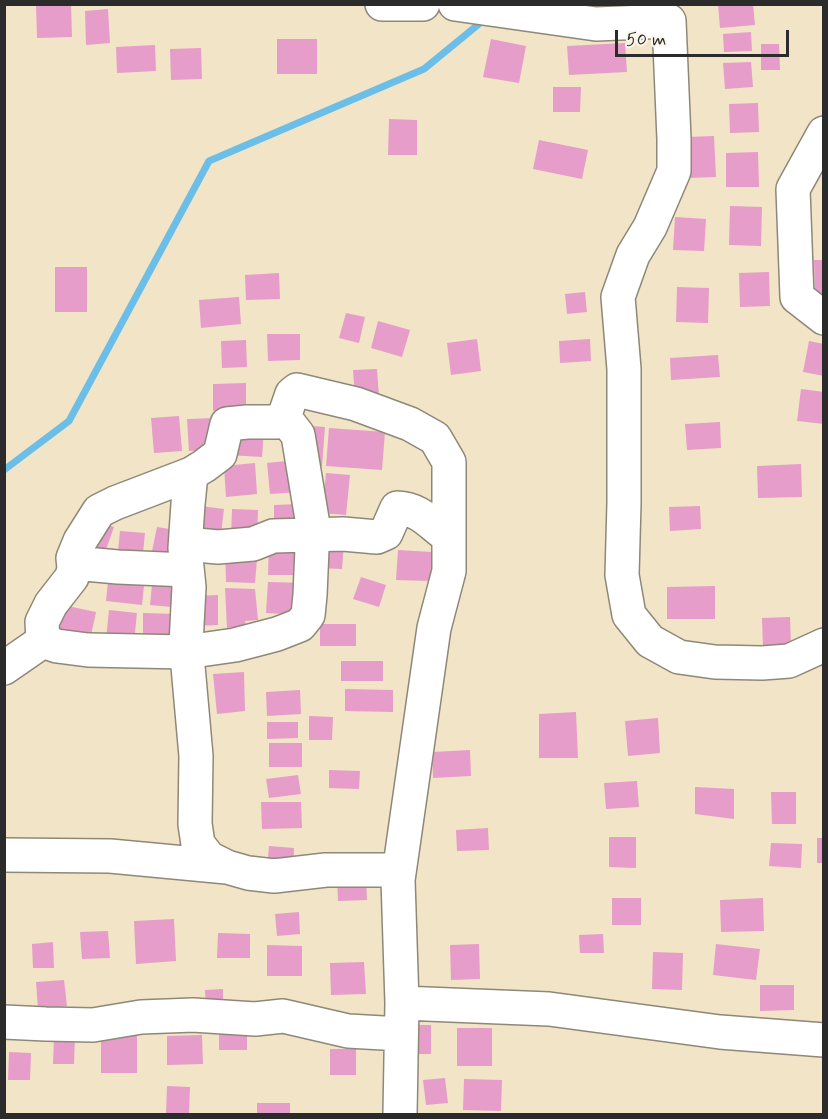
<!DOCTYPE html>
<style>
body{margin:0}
#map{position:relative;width:828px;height:1119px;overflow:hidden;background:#f2e4c7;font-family:Mynerve,sans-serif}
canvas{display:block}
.frame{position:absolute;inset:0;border:6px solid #2b2b2b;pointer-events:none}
.scale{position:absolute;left:615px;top:30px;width:174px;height:27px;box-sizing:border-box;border:3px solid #2b2b2b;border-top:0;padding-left:8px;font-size:18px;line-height:21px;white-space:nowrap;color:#2b2b2b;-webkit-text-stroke:4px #fbf7ec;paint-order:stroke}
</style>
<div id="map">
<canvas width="828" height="1119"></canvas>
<div class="frame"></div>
<div class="scale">50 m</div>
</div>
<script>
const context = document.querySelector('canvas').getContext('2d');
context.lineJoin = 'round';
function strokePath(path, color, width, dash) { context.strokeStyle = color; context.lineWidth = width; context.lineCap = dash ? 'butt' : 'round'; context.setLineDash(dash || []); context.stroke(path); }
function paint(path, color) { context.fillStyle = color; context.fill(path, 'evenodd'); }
strokePath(new Path2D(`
 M4 470 69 421 209 161 424 69 485 19`), '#6bbee7', 7);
paint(new Path2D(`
 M71 4 72 37 37 38 36 5Z
 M718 4H753L755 25 720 28Z
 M108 9 110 43 86 45 85 11Z
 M751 32 752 51 724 52 723 34Z
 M277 39H317V74H277Z
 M491 39 526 46 519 83 483 77Z
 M625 43 627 72 569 75 567 46Z
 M761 44H779L780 70H761Z
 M155 45 156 71 117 73 116 47Z
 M201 48 202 79 171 80 170 49Z
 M751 62 753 87 725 89 723 63Z
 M553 87H581L580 112H553Z
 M758 103 759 132 730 133 729 104Z
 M389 119 417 120V155H388Z
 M714 136 716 177 689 178 687 137Z
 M539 140 588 150 582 179 533 169Z
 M758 152 759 187H726V153Z
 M730 206 762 207 761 246 729 245Z
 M675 217 706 219 704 251 673 250Z
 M814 260H824V293H815Z
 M55 267H87V312H55Z
 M769 272 770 306 740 307 739 273Z
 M279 273 280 299 246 300 245 275Z
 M677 287 709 288 708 323 676 322Z
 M585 292 587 312 567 314 565 294Z
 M239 297 241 324 201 328 199 300Z
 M346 313 365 317 359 343 339 338Z
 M378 321 410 330 402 357 371 348Z
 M267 334H300V360L268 361Z
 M477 339 481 371 451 375 447 343Z
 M590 339 591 361 560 363 559 341Z
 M246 340 247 367 222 368 221 341Z
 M809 341 824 344V376L803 372Z
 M718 355 720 377 671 380 670 358Z
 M377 369 379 397 355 399 353 370Z
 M246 383V412L213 411V384Z
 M801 389 824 392V424L797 421Z
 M179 416 182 451 154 453 151 418Z
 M216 418 217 450 189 451 187 419Z
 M720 422 721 448 687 450 685 424Z
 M311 426 325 427 322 466 309 465Z
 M229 427 264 429 262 457 228 455Z
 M329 428 385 432 382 470 326 466Z
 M296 460 299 492 270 494 267 463Z
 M255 463 257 494 226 497 224 466Z
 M801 464 802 497 758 498 757 466Z
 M326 473 350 475 346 515 322 513Z
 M299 504 300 529H274V505Z
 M193 505 224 509 220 542 189 540Z
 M700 506 701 529 670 531 669 507Z
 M232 509 258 510 257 538 231 537Z
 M97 522 114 527 103 558 86 552Z
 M157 527 182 531 177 559 151 556Z
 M120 531 145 533 142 563 117 561Z
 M320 541 344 542 342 569 318 568Z
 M269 542 299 543 298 575H268Z
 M225 549 257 559 255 583 226 582Z
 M398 550 432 552 430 581 396 580Z
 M109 572 145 576 142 605 106 601Z
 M153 575 185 578 182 608 150 605Z
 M361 577 386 585 379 607 353 599Z
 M268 582 305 583 302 615 266 613Z
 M715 586V619H667V587Z
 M225 588 255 589 258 620 245 621 246 626 227 628Z
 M218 595V625L194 626V596Z
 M63 605 96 612 90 640 57 632Z
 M109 610 137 613 134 642 106 639Z
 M143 613 178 614 177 640 143 639Z
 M790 617 791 647 763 648 762 618Z
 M320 624H356V646H320Z
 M341 661H383V681H341Z
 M244 672 245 711 217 714 213 674Z
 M345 689 393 690V712L345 711Z
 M300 690 301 714 267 716 266 692Z
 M576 712 578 758H539V714Z
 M309 716 333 717 332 740H309Z
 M658 718 660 753 628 756 625 721Z
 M267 722H298V738L267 739Z
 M269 743H302V767H269Z
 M470 750 471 776 433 778 432 752Z
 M329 770 360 771 359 789 329 788Z
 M298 775 301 794 269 798 266 779Z
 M637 781 639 807 606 809 604 783Z
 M695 787 734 789V819L695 814Z
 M771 792H796V824H772Z
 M261 802H301L302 828 262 829Z
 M488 828 489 850 457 851 456 830Z
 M609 837H636V868L609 867Z
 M817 838H824V863H817Z
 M771 843 802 844 801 868 769 866Z
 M269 846 294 848 293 872 267 871Z
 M337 874H366L367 900 338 901Z
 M612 898H641V925H612Z
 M763 898 764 931 721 932 720 900Z
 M299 912 300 934 277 936 275 914Z
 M174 919 176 961 136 964 134 921Z
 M108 931 110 958 82 959 80 932Z
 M218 933 250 934V958H217Z
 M603 934 604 953H580L579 935Z
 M53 942 54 968H33L32 944Z
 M479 944 480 979 451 980 450 945Z
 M716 944 760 949 756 980 713 975Z
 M267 945 302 946V976H267Z
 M653 952 683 953 682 990 652 989Z
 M364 962 366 994 331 995 330 963Z
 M64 980 67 1006 38 1009 36 982Z
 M760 985H794V1010L760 1011Z
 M223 989V1008L206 1009 205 990Z
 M219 1024H247V1050H219Z
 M404 1025H431V1054H404Z
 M457 1028H492V1066H457Z
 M137 1034V1073H101V1035Z
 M54 1035 75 1036 74 1064H53Z
 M202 1035 203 1064 167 1065V1036Z
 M330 1049H356V1075H330Z
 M9 1052 31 1053 30 1080H8Z
 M445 1078 448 1103 426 1105 423 1080Z
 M464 1079 502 1080 501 1111 463 1110Z
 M167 1086 190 1087 189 1114 166 1113Z
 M257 1103H290V1114H257Z`), '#e69dc9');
const minor = new Path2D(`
 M382 4H423
 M455 4 596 24 669 21 674 139V171L650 227 633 255 618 297 624 369V503L622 575 629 615 650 641 679 657 715 662 762 663 789 661 824 645
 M824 133 793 189 797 297 824 318
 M191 474 115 503 99 511 80 541 73 558 74 568 72 577 51 604 42 622 43 641 57 646 88 650 186 652 235 645 277 634 300 625 308 615 310 595 313 525 298 435 284 417
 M186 544 218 547 253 544 273 536 343 534 377 537 386 533 397 508C421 509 430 524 449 537
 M74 563 118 567 187 570
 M4 668 43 641
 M4 855 110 856 227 867
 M399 870H326L274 876 248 873 227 867 209 858 198 844 195 824 196 756 186 644 189 587 185 548 188 504 191 474 204 466 220 454 227 424 247 422H277L284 417 292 394 297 390 356 404 410 424 435 438 449 462V571L434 628 398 880 402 1003 400 1114
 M402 1003 549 1009 720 1032 824 1040
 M4 1022 46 1024 93 1025 141 1017 193 1015 255 1019 283 1016 348 1031 401 1034`);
strokePath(minor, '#8e8879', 36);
strokePath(minor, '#fff', 33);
</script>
